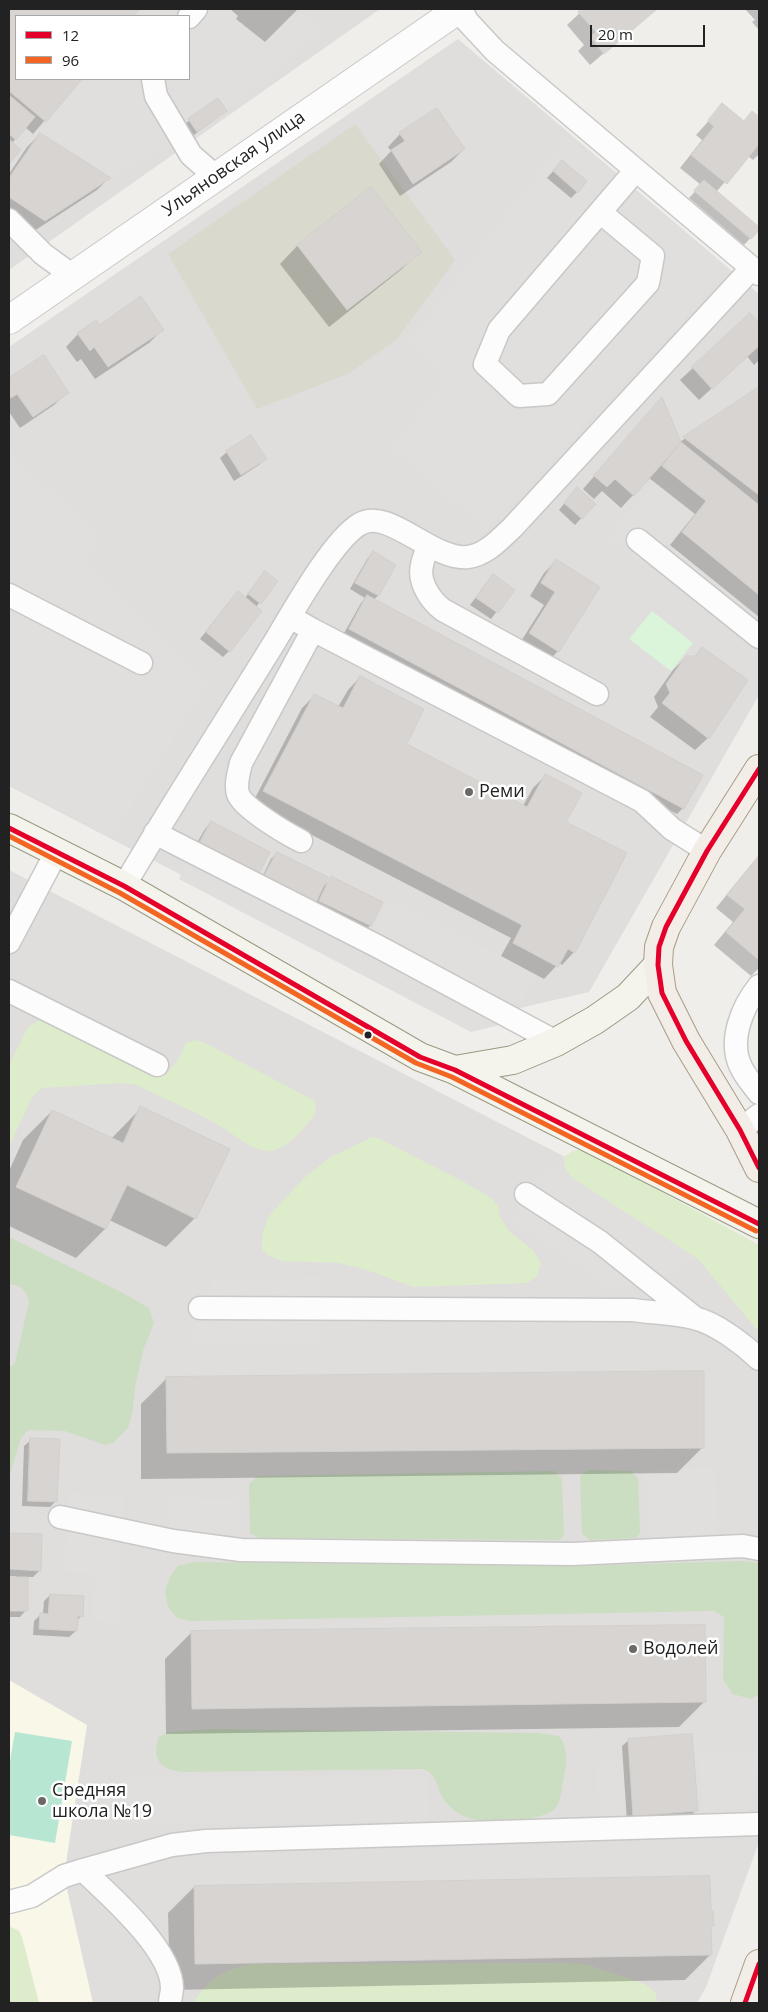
<!DOCTYPE html>
<meta charset="utf-8">
<style>
body{margin:0}
#map{position:relative;width:768px;height:2012px;overflow:hidden;background:#f0eeeb;font-family:"Open Sans",sans-serif}
canvas{display:block}
.frame{position:absolute;inset:0;border:10px solid #222;pointer-events:none}
.legend{position:absolute;left:15px;top:15px;width:175px;height:65px;box-sizing:border-box;background:#fff;border:1px solid #a7a7a7;margin:0;padding:6px 9px;list-style:none;font-size:15px;color:#222}
.legend li{display:flex;align-items:center;gap:10px;height:25px}
.legend b{width:25px;border:1px solid #a7a7a7}
.scale{position:absolute;left:590px;top:25px;width:115px;height:22px;box-sizing:border-box;border:2px solid #222;border-top:0;padding-left:6px;font-size:15px;line-height:18px;white-space:nowrap;color:#222;-webkit-text-stroke:4px #fff;paint-order:stroke}
</style>
<div id="map">
<canvas width="768" height="2012"></canvas>
<div class="frame"></div>
<ul class="legend">
<li><b style="height:6px;background:#e4002b"></b>12</li>
<li><b style="height:6px;background:#f26522"></b>96</li>
</ul>
<div class="scale">20 m</div>
</div>
<script>
const context = document.querySelector('canvas').getContext('2d');
context.lineJoin = 'round';
function paint(path, color) { context.fillStyle = color; context.fill(path, 'evenodd'); }
function strokePath(path, color, width, dash) { context.strokeStyle = color; context.lineWidth = width; context.lineCap = dash ? 'butt' : 'round'; context.setLineDash(dash || []); context.stroke(path); }
function label(font, color, halo, rows, align = 'center') {
  context.font = font + ' "Open Sans",sans-serif'; context.lineWidth = 5; context.setLineDash([]); context.textBaseline = 'middle'; context.strokeStyle = halo; context.fillStyle = color; for (const [text, x, y, turn = 0] of rows) {
    context.save(); context.translate(x, y); context.rotate((+turn || 0) * Math.PI / 180); context.textAlign = isNaN(turn) ? turn : align; if (halo) context.strokeText(text, 0, 0); context.fillText(text, 0, 0); context.restore();
  }
}
paint(new Path2D(`
 M9 9H380L9 270ZM16 16H189V79H16Z
 M458 39 759 294V695L589 992 464 1021 9 786V347Z
 M9 870 759 1257V1842L706 1987 697 2003H9Z`), '#dfdedc');
paint(new Path2D(`
 M9 1680 87 1725 64 1876 93 2003H9Z`), '#f8f7e8');
paint(new Path2D(`
 M355 124 455 260 397 339 348 374 257 409 168 254Z`), '#d9d9cd');
paint(new Path2D(`
 M40 1020 57 1025 160 1076 167 1074 178 1060 186 1043 196 1040 205 1043 315 1101 316 1113C307 1125 286 1151 270 1151 252 1151 233 1134 219 1125 192 1110 163 1098 136 1085L121 1083 42 1088 32 1097 9 1147V1065L28 1027Z
 M372 1137 380 1139 466 1183 491 1198 498 1206 500 1217 510 1232 533 1250 541 1264 537 1276 527 1283 414 1287 364 1269 338 1263 283 1261 269 1256 262 1249V1235L269 1216 303 1179 329 1158Z
 M583 1149 759 1245V1332L698 1259 572 1178 565 1169 564 1157 572 1151Z
 M9 1926 19 1931 22 1937 39 2003H9Z
 M560 1963 585 1964 645 1984 655 1992 658 2003H193C208 1979 225 1969 252 1964Z`), '#ddeccb');
paint(new Path2D(`
 M9 1237 123 1293 149 1308 154 1323 143 1351 136 1382 132 1414 128 1428 113 1443 105 1445 65 1431 28 1430 21 1438 9 1478V1368L15 1363 29 1302C26 1289 22 1286 9 1284Z
 M588 1470 631 1471 638 1478 640 1533 636 1538 590 1540 582 1534 580 1476Z
 M554 1471 562 1478 564 1536 559 1540 259 1538 250 1533 249 1484 258 1476Z
 M741 1561 759 1563V1694L751 1699 733 1694 723 1680 724 1617 714 1611 191 1621 177 1618 168 1607 165 1591 170 1577 178 1566 194 1562 570 1566Z
 M214 1729 538 1733 559 1736C568 1747 567 1762 564 1776 562 1785 562 1797 557 1806 548 1822 482 1825 466 1817 459 1814 450 1808 445 1801 436 1790 438 1772 422 1769L181 1772C160 1769 151 1758 159 1737L169 1732Z`), '#cbdec1');
paint(new Path2D(`
 M652 611 693 643 671 671 629 639Z`), '#daf5da');
paint(new Path2D(`
 M15 1732 72 1741 55 1843 9 1835V1767Z`), '#b7e6d2');
paint(new Path2D(`
 M144 9H286L297 18 302 13 325 30 245 98 227 111 218 98 188 119 197 132 111 178 40 130 84 79H189V16H138Z
 M566 135 718 260 719 282 486 530 390 448 443 380 407 343ZM562 160 587 181 578 192 553 171Z
 M9 450 101 538 84 562 208 684 112 837 9 784Z
 M659 477 699 508 647 569 607 538Z
 M683 534 759 597V626L669 551Z
 M196 845 370 933 390 899 537 974 512 1022 471 1032 179 879Z
 M549 1163 698 1259 643 1286 604 1287 573 1262 512 1221Z
 M322 1277 318 1342 187 1345 213 1280Z
 M715 1467 718 1535 649 1538 646 1470Z
 M69 1493 124 1495 119 1622 92 1621 94 1573 65 1572Z
 M170 1498 239 1499 238 1534 168 1533Z
 M759 1750 751 1808 703 1811 698 1751Z
 M626 1761 629 1815 599 1816 596 1763Z
 M427 1775 429 1821 122 1825 128 1777Z`), '#e0dfde');
paint(new Path2D(`
 M9 9H137L131 16H16V79H80L33 134 25 127 12 143 20 150 9 162Z
 M230 9H298L265 42 236 19 238 16Z
 M584 9H654V10L590 65 578 51 584 45 567 25Z
 M745 9H759V30L752 22 755 20Z
 M217 100 225 111 190 138 182 126Z
 M723 105 743 122 752 113 759 119V154L753 160 748 156 716 192 759 229 744 245 689 198 701 185 680 168 702 140 696 135Z
 M40 134 109 178 97 190 31 233 9 218V174L27 147Z
 M400 134 464 149 451 162 400 196 379 164 391 151 388 147Z
 M562 161 577 192 571 198 547 178Z
 M371 188 420 251 402 269 329 327 280 264 297 246Z
 M750 315 759 325V360L754 365 747 356 699 400 680 380Z
 M98 326 162 330 149 343 95 379 81 359 77 362 66 347 78 334Z
 M44 357 67 392 54 405 20 428 9 412V380Z
 M759 388V617L670 545 695 514 649 478 621 508 602 491 594 499 583 489 662 399 680 442Z
 M251 437 265 459 259 465 234 481 220 458 227 452Z
 M571 495 594 504 575 525 559 510Z
 M373 553 395 565 378 596 373 600 683 808 677 814 343 635 361 603 365 598 350 589 367 559Z
 M556 561 558 651 546 664 518 646 544 605 530 596 544 573Z
 M265 572 276 581 256 607 229 651 223 657 200 639 232 599 238 593 245 598Z
 M493 575 513 590 491 619 470 605Z
 M686 657 708 738 695 750 650 717 658 707 654 697 673 670Z
 M360 677 405 745 523 806 533 788 545 776 565 823 574 952 562 965 559 963 544 979 501 956 511 938 252 804 302 708 314 696 338 707 348 690Z
 M211 822 258 872 251 878 194 848 205 829Z
 M277 853 321 889 332 878 381 903 370 926 363 932 314 908 319 896 308 907 259 883 271 859Z
 M759 855V968L751 976 714 945 733 922 716 908Z
 M141 1108 195 1218 166 1247 109 1220 105 1229 76 1258 9 1226V1171L23 1140 52 1111 111 1139Z
 M167 1378 703 1447 677 1473 141 1479V1404Z
 M31 1440 56 1501 50 1507 22 1506 24 1446Z
 M9 1534 41 1535 39 1571 33 1577H26V1610L20 1617H9V1578H16V1576H9Z
 M50 1595 81 1616 76 1622V1631L69 1637 33 1635 34 1621 41 1614H43L44 1601Z
 M191 1633 705 1701 679 1727 166 1734 165 1659Z
 M629 1740 696 1810 690 1817 627 1822 622 1746Z
 M194 1887 709 1912 712 1926 710 1928 711 1954 685 1980 170 1990 168 1913Z`), '#0003');
const building = new Path2D(`
 M9 9H139L133 16H16V79H82L46 122 9 91Z
 M582 9H655L656 10 604 54 590 37 596 32 578 12Z
 M9 95 35 117 16 140 9 134Z
 M218 98 227 111 197 132 188 119Z
 M722 103 744 121 752 111 759 117V144L727 184 691 155 714 127 708 121Z
 M437 108 465 149 413 184 391 150 405 141 399 133Z
 M40 133 111 178 45 221 9 197V178Z
 M9 139 21 150 9 164Z
 M562 160 587 181 578 193 553 171Z
 M704 180 759 227V230L751 239 694 191Z
 M371 187 422 252 347 310 297 245Z
 M141 296 164 330 108 367 94 347 90 351 77 333 96 320 99 325Z
 M750 313 759 323V346L712 389 692 367Z
 M44 355 69 393 33 417 17 394 11 398 9 394V378Z
 M759 387V495L683 437Z
 M662 397 681 442 634 496 615 479 607 487 594 476Z
 M251 435 267 459 241 475 226 451Z
 M681 442 759 505V595L682 532 706 501 662 466Z
 M577 487 596 504 582 519 564 503Z
 M373 551 396 565 379 596 355 583Z
 M556 559 600 587 559 652 529 633 555 592 541 583Z
 M265 571 278 581 261 604 248 594Z
 M493 574 515 590 498 613 476 598Z
 M238 591 262 611 230 652 206 632Z
 M367 595 703 775 684 809 349 629Z
 M702 647 748 680 709 739 662 703 670 693 666 684 686 656H695Z
 M360 676 424 709 407 744 527 807 545 774 582 793 566 822 627 853 575 953 568 949 558 967 513 943 522 925 263 791 314 694 343 708Z
 M211 821 270 852 259 873 200 842Z
 M277 852 328 877 316 902 264 876Z
 M759 856V960L726 932 745 909 727 895Z
 M331 876 383 902 371 926 319 901Z
 M140 1106 230 1149 196 1219 127 1185 106 1229 16 1187 52 1110 123 1143Z
 M704 1371V1448L167 1453 166 1377Z
 M30 1438 60 1439 57 1502 28 1501Z
 M9 1533 42 1534 41 1571 9 1569Z
 M9 1577H28V1611H9Z
 M50 1594 84 1596 83 1617 78 1616 77 1631 39 1629 40 1613 48 1614Z
 M705 1625 706 1702 192 1709 191 1631Z
 M692 1734 698 1811 633 1816 628 1739Z
 M710 1876 711 1911H713L714 1926H711L712 1955 195 1964 194 1886Z`);
paint(building, '#d7d4d2');
strokePath(building, '#d3d0cc', 1);
const lane = new Path2D(`
 M461 9 467 21 495 51 759 274
 M189 17 196 9
 M153 79 156 96 191 155 215 176
 M600 212 653 256 648 283 548 394 519 396 485 364 499 330 636 170
 M9 220 43 254 73 276
 M638 540 759 637
 M428 546C426 552 423 559 422 565 418 582 430 600 443 610L597 694
 M9 595 141 663
 M290 617 313 630 642 801 672 829 707 851
 M155 833 379 947 556 1042
 M301 841C287 834 243 808 238 794 235 784 239 772 241 763L313 630
 M124 886C172 804 224 724 274 643 291 615 333 539 360 524 388 507 433 561 468 557 486 555 500 539 512 528L752 268
 M9 942 56 853
 M759 986C742 1007 728 1041 741 1067 745 1076 753 1085 759 1093
 M9 991 157 1065
 M740 1130 759 1115
 M526 1194 600 1242 695 1318
 M200 1308 633 1310C653 1313 675 1313 694 1318 716 1323 743 1344 759 1359
 M60 1517 173 1541 241 1550 572 1554 743 1546 759 1549
 M83 1870C109 1895 172 1949 172 1988 172 1993 170 1998 170 2003
 M9 1902 32 1896 64 1876 83 1870 172 1845 206 1841 759 1824`);
const street = new Path2D(`
 M9 320 459 9`);
const secondary = new Path2D(`
 M9 828 124 886 420 1057 455 1070 759 1224
 M455 1070 513 1060 556 1042 595 1020 628 997 658 965`);
const primary = new Path2D(`
 M759 769 707 851 666 927 659 947 658 965 662 993 686 1041 740 1130 759 1168
 M745 2003 759 1964`);
strokePath(lane, '#c9c8c7', 25);
strokePath(street, '#c9c8c7', 30);
strokePath(secondary, '#999a82', 30);
strokePath(primary, '#a79c86', 30);
strokePath(lane, '#fdfcfc', 22);
strokePath(street, '#fdfcfc', 28);
strokePath(secondary, '#f4f4ed', 28);
strokePath(primary, '#f3ede7', 28);
strokePath(new Path2D(`
 M759 769 707 851 666 927 659 947 658 965 662 993 686 1041 740 1130 759 1168
 M9 828 124 886 420 1057 455 1070 759 1224
 M745 2003 759 1964`), '#e4002b', 5);
strokePath(new Path2D(`
 M9 836 120 893 416 1063 452 1077 756 1231`), '#f26522', 5);
for (const [x, y, r, color] of [
 [469,792,5,"#6a6968"],
 [368,1035,4.5,"#222"],
 [633,1649,5,"#6a6968"],
 [42,1801,5,"#6a6968"]
]) { const dot = new Path2D(); dot.arc(x, y, r, 0, 2 * Math.PI); context.fillStyle = color; context.fill(dot); strokePath(dot, '#fff', 2); }
label('18px', '#222', '#fff', [
 ["Ульяновская улица",234,164,-35]
]);
label('18px', '#222', '#fff', [
 ["Реми",479,792],
 ["Водолей",643,1649],
 ["Средняя",52,1791],
 ["школа №19",52,1812]
], 'left');
</script>
